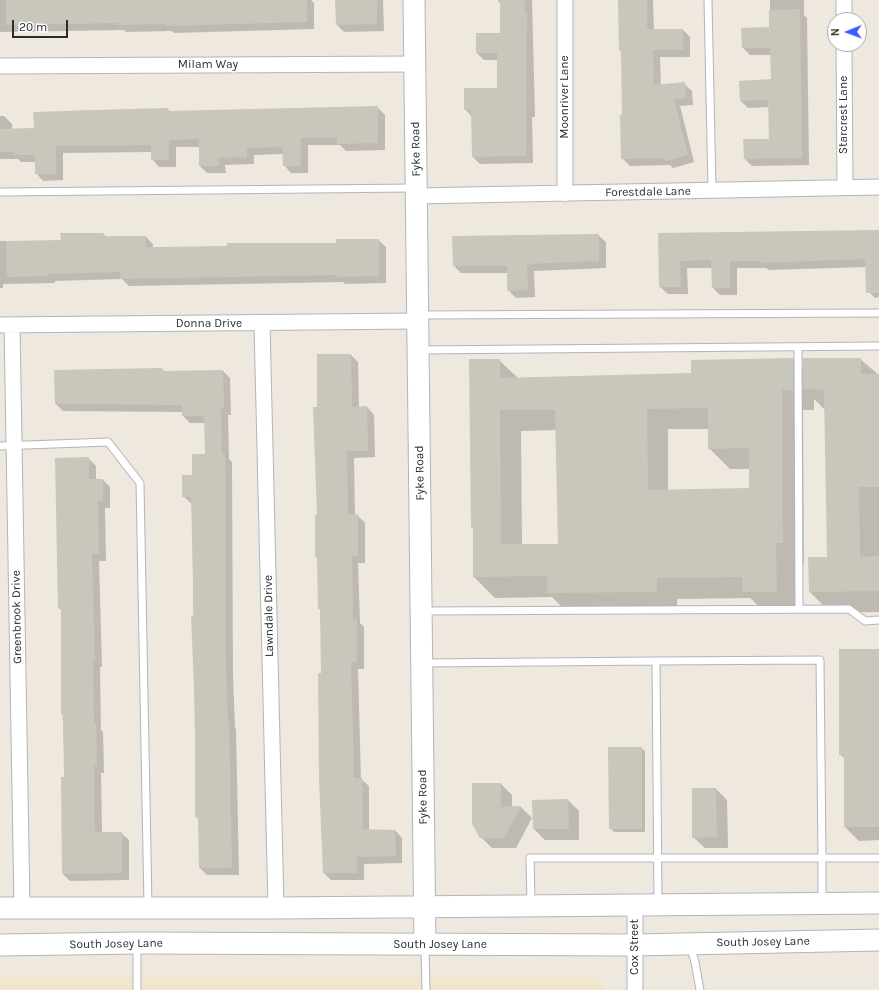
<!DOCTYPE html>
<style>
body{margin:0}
#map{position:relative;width:879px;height:990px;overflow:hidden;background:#eee8de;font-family:Karla,sans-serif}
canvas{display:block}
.north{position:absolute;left:827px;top:12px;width:40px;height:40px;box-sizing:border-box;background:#fff;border:1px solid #ababab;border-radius:50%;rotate:269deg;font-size:11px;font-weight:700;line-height:16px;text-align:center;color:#2c2c2c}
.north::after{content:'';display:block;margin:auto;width:14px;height:18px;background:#3a5cff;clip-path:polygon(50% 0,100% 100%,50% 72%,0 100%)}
.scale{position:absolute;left:12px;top:20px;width:56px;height:18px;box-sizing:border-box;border:2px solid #2c2c2c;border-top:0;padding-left:5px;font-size:12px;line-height:14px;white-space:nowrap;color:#2c2c2c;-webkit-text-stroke:3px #fff;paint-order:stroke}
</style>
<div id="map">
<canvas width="879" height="990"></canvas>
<div class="north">N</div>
<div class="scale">20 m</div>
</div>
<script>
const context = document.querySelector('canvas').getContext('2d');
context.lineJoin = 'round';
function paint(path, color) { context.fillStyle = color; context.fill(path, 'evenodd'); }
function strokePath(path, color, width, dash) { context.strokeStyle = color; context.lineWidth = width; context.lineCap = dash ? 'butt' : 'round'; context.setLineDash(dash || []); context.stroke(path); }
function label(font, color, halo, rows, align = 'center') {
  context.font = font + ' Karla,sans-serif'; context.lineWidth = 3; context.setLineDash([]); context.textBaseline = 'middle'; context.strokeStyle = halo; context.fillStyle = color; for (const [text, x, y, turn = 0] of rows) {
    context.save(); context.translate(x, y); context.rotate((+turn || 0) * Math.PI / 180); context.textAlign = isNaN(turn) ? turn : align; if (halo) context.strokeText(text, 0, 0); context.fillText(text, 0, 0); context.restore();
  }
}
paint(new Path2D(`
 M0 977H596L607 990H0Z`), '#f1e6cc');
paint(new Path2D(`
 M0 0H311L314 3V29L174 33 172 31 126 32 124 30 0 32Z
 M336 0H383L384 31 344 32 337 25Z
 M498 0H532L535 117H532L533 163 480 164 473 157 472 117 465 109 498 89V60H484L477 53 501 34V5Z
 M620 0H653L654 30H683L690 37V57H660L661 86 684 84 692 91 693 105 680 106 694 162 673 168 670 165 630 166 622 158 623 116 622 53 620 50Z
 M770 0H804V15L807 18 809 165 752 166 745 159 744 140H770L769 107 748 108 741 101 772 80 771 55H750L743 48 770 28Z
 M377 107 385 115V150L346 151 340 145H308V173H291L284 165 283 154 254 155V164L225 165 226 173H207L200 166V147H176V167H159L152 159V152L63 153V180L43 181 36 173V162H21L18 159H0V116H4L12 124V130L35 129 68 113V111L168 109 170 112Z
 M879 231V297L875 298 867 290 866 267 769 270 766 268H737V295H720L713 288 712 268H687L688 294H668L660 287 659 234Z
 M103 234 107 237H146L153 244V248L337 244 378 240 386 247V283L345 284 343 282 129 286 122 279 55 281V283L3 284V288H0V241H62Z
 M598 235 606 242V268L534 271 535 297 516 298 508 290V273H461L454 266 453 237Z
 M318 355H351L358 362 359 408 367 407 374 415 375 457 354 458 355 515H357L365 523V563H358L360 623 364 627V669H358L361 779 369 786V830H395L402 838V863L364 864V880H331L324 873 322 674 318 516Z
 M793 359 804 371 860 359 879 375V612L831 613 810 592 828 558 825 410 814 399V410H803L804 564H797V612H765L750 598 677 599V613L569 614 552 597 495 598 474 577V530L472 528 499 360 518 378 692 374ZM668 429H709V448L730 469H750V489L668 490ZM557 430 559 545H522L521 431Z
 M162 369 165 372 223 371 230 378 231 415H228L229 459 232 462 233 676 235 728 236 729 239 875H207L200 868 199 820 196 817 192 504 183 496 206 455 205 423H190L183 416V412L63 411 56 404V371Z
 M88 458 96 466V480H103L110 487V508H105L106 561H99L102 667H100L101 730 103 732 104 773H101L102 833H121L129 840V880L70 881 63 874 65 778 61 672H63L62 611 59 608 56 459Z
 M879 650V840L859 841 845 827V759L840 754Z
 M641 748 645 751V832H614L610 828Z
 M501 784 512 795V808L521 807 532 818 516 848H492L481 837Z
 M716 789 727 800 728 848H705L693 837Z
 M568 800 579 811V840H545L534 829 533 801Z`), '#0003');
paint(new Path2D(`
 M6 0H307V22L166 26V24L117 25V23L6 25Z
 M335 0H377V24L336 25Z
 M500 0H525V14H527L526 156 472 157 471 110H464V88H497V53H476V33H500Z
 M618 0H647V29H683V50H653L654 85 685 82 686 98 674 99 688 155 665 161 664 158 621 159 620 115H622L621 51H619Z
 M800 9 802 158 744 159 743 139H769L768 100 740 101 739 81 771 79 770 48H742L741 28 769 27V10Z
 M378 106V143L337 144V138H301V166H283L282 147 247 148V157L218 158 219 166H199V139L169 140V160H151V145L56 146V174H35V155H13V152H0V129L34 128 33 112 130 109 168 108V111Z
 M879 230V293H866L865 259 761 263V261H730V288H712L711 260 680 261 681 287H659L658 233Z
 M60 233H103L104 236H146V247H162L227 246V243H336V239H379V276L337 277V275L120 279V272L48 274 49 276 7 277 6 241 61 240Z
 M599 234V261L527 264 528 290 507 291V266H453L452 236Z
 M317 354H351L352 407 367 406 368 451H347L348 515 358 514V556H352L353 619H357V662H351L354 778H362L363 829 395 830 396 856 357 857V873H323L319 779 318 673H321L320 609H318L317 557H315V515H317L313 407H317Z
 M793 358V390H782L783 543H776L777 592H743L742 577 657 578V592L547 593V576L473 577V528H471L469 359H500V378L691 373V360ZM708 408V449L749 448V488L648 490 647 409ZM500 410H555L558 544H501Z
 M803 358H861V374H879V487H859L860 557 879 556V591L809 592 808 557H827L824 390 803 389Z
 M162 368V371L223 370 224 408H221L222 454H225L226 668 228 721H229L232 868H199L198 817H195V711L191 616H194L191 497H182V475H192V454H205L204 416H182V405L55 404 54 370Z
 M89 457V479H103V501H98L99 554H92L95 660H93L94 723H96L97 766H94L95 832H122V873L62 874 61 777H64L63 714H61V608H58L55 458Z
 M839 649H879V827H844V755H839Z
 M608 747H642V829H609Z
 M472 783H501V807L521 806 504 838H480L472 824Z
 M692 788H716L717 837 692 838Z
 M568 799 569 829H533L532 800Z`), '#c9c6bc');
const lane = new Path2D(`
 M708 0 712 190
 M0 192 414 188
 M419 315 879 313
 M798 347 799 609
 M419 350 879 346
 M0 446 108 442 140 483 148 906
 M423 611 849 609 865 621 879 620
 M656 661 820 660 822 858H879
 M423 663 656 661 658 903
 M531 903 530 858H822V903
 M137 946V990
 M690 946 695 962 700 990
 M425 948 426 990`);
const street = new Path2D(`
 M565 0V194
 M844 0V20
 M844 44 845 187
 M0 66 415 64
 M416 196 879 187
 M262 324 276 908
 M0 325 418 321
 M12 325 22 908
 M635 905V990`);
const secondary = new Path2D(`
 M414 0 425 945
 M0 908H276L879 903
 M0 945 137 943 634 945 879 940`);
strokePath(lane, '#b2b4c0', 9);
strokePath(street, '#b2b4c0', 17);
strokePath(secondary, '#b2b4c0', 23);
strokePath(lane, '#fff', 7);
strokePath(street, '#fff', 15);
strokePath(secondary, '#fff', 21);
label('12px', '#2c2c2c', '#fff', [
 ["Milam Way",208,65],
 ["Moonriver Lane",565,97,-90],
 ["Starcrest Lane",844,115,-90],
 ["Fyke Road",416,149,-91],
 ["Forestdale Lane",648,192,-1],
 ["Donna Drive",209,324],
 ["Fyke Road",420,473,-91],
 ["Lawndale Drive",269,616,-91],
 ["Greenbrook Drive",17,617,-91],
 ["Fyke Road",423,797,-91],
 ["South Josey Lane",763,942,-1],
 ["South Josey Lane",116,944,-1],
 ["South Josey Lane",440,945],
 ["Cox Street",635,947,-90]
]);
</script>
